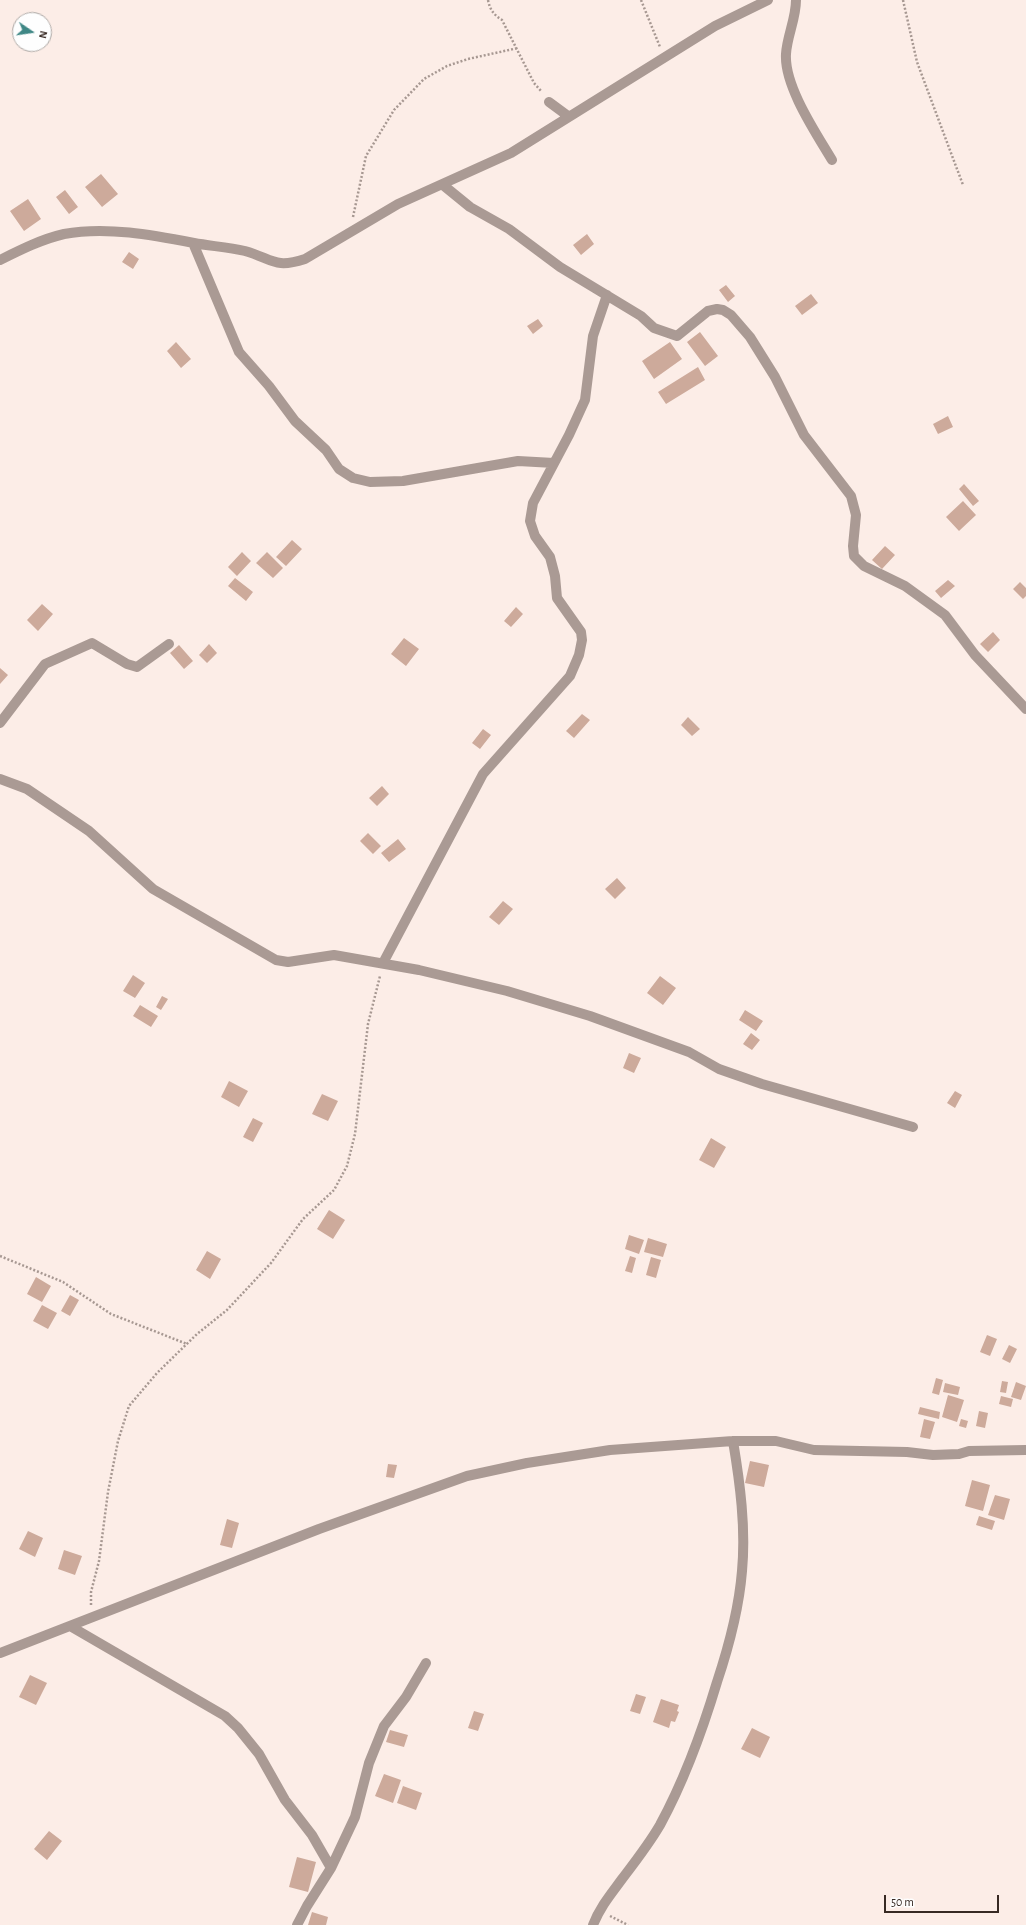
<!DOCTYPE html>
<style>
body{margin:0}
#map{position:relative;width:1026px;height:1925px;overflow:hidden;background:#fcede7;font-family:"Alegreya Sans",sans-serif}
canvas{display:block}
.north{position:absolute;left:12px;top:12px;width:40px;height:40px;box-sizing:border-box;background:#fefefe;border:1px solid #aea9a6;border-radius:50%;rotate:103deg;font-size:11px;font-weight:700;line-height:16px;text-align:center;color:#372923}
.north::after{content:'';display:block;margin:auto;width:14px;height:18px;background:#3f8785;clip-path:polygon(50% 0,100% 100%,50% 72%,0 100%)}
.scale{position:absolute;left:884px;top:1895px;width:115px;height:18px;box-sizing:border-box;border:2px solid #372923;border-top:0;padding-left:5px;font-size:12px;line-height:14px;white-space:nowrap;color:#372923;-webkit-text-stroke:3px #fefefe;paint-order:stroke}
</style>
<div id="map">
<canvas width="1026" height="1925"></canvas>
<div class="north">N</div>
<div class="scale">50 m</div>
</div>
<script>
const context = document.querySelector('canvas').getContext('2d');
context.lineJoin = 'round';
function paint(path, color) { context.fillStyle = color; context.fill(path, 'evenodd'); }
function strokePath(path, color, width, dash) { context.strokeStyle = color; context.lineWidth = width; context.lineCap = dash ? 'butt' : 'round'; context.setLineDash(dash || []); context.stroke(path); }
paint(new Path2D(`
 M101 174 118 194 102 207 85 187Z
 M65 190 78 207 69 214 56 197Z
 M28 199 41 219 24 231 10 211Z
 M587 234 594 244 581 255 573 245Z
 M129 252 139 259 133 269 122 262Z
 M726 285 735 296 728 302 719 290Z
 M811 294 818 303 802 315 795 306Z
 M538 319 543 326 533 334 527 326Z
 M700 332 718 356 705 366 687 342Z
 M176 342 191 359 181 368 167 351Z
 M670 342 682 359 654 379 642 361Z
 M698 367 705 380 666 404 658 392Z
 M948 416 953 427 938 434 933 424Z
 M964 484 979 501 973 506 959 489Z
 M963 501 976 515 959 531 946 517Z
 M292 540 302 549 286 566 276 557Z
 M885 546 895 555 882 569 872 560Z
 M242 552 251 561 237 576 228 567Z
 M267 552 283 568 273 578 256 563Z
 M235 578 253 592 246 601 228 586Z
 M948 580 955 586 941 598 935 591Z
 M1020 582 1026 588V596L1023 599 1013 589Z
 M42 604 53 614 38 631 27 620Z
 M516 607 523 614 511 627 504 621Z
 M993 632 1000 640 988 652 980 644Z
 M404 638 419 649 406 666 391 654Z
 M209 644 217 653 207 663 199 655Z
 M179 645 193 661 184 669 170 653Z
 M0 668 8 675 0 684Z
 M582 714 590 720 574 738 566 731Z
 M688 717 700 729 692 736 681 725Z
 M483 729 491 735 480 749 472 743Z
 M382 786 389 794 377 806 369 798Z
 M368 833 381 846 373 854 360 841Z
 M398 839 406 849 389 862 381 853Z
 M617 878 626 888 615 899 605 889Z
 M503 901 513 909 499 925 489 917Z
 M133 975 145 983 135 998 123 991Z
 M660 976 676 988 663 1005 647 993Z
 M162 996 168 999 161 1010 156 1007Z
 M140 1005 158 1016 151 1027 133 1016Z
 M745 1010 763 1021 756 1031 739 1020Z
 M751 1033 760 1040 752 1050 743 1044Z
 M629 1053 641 1058 634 1073 623 1068Z
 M229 1081 248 1091 239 1107 221 1097Z
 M955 1091 962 1095 955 1108 947 1103Z
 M322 1094 338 1101 328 1121 312 1114Z
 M253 1118 263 1123 253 1142 243 1137Z
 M711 1138 726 1147 714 1168 699 1160Z
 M329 1210 345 1220 333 1239 317 1229Z
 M629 1235 644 1240 639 1254 625 1249Z
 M648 1238 667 1244 663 1257 644 1252Z
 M207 1251 221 1259 210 1279 196 1270Z
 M630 1256 636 1258 632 1273 625 1271Z
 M651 1257 661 1260 656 1278 646 1275Z
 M36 1277 51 1286 42 1302 27 1294Z
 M70 1295 79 1300 70 1316 61 1311Z
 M42 1305 57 1313 48 1329 33 1321Z
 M987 1335 997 1339 990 1356 980 1352Z
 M1009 1345 1017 1349 1010 1363 1002 1359Z
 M936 1378 943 1380 939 1395 932 1393Z
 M1002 1381 1008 1382 1006 1393 1000 1392Z
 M1016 1382 1026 1386 1021 1400 1011 1397Z
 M945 1383 960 1387 958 1395 943 1392Z
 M948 1395 964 1400 957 1422 942 1417Z
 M1001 1396 1013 1399 1011 1407 999 1404Z
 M920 1407 940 1412 939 1419 918 1414Z
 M979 1411 988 1413 985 1428 976 1426Z
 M924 1419 935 1422 930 1439 920 1437Z
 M961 1419 968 1421 966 1428 959 1426Z
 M750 1461 769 1465 764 1487 745 1483Z
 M388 1464 397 1465 394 1478 386 1477Z
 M972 1480 990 1485 983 1511 965 1506Z
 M995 1495 1010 1499 1004 1520 988 1515Z
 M979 1516 995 1521 992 1530 976 1525Z
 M227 1519 239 1523 232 1548 220 1545Z
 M28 1531 43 1538 35 1557 19 1549Z
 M64 1550 82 1556 75 1575 58 1569Z
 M30 1675 47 1683 36 1705 19 1697Z
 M636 1694 646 1697 640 1714 630 1711Z
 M661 1699 679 1705 677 1711 679 1712 675 1722 671 1721 669 1728 653 1722Z
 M474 1711 484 1714 478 1731 468 1728Z
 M752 1728 770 1737 760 1758 741 1749Z
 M390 1730 408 1735 404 1747 386 1742Z
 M384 1774 401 1780 393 1803 375 1796Z
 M403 1786 422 1793 416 1810 397 1803Z
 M49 1831 62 1841 47 1860 34 1849Z
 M297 1857 316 1862 308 1892 289 1887Z
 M312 1912 328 1917 326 1925H308Z`), '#cdaa9b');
strokePath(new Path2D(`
 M488 0C490 10 494 15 502 20L534 83 542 92
 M641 0 660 47
 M903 0 917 62 963 185
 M353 217 366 156 394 110 424 79 447 66 468 59 518 48
 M0 1256 63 1282 111 1314 187 1344
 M91 1605V1592L99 1561 108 1492 118 1441 129 1406 157 1373 197 1334 227 1310 271 1263 303 1219 334 1190 347 1166 355 1134 368 1024 380 976
 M610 1916 628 1925`), '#a79892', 2.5, [2, 2]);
strokePath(new Path2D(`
 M796 0C796 19 787 36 786 54 784 86 816 133 832 160
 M549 102 568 116
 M443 185 470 207 509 229 560 267 641 316 654 328 677 336 708 311 717 309 723 310 731 315 750 337 775 377 804 435 851 496 856 515 853 546 854 556 864 566 905 586 945 615 975 655 1026 709
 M193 243 239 352 269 386 295 421 326 450 339 469 353 478 370 482 403 481 518 461 554 463
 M0 260C20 250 42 239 64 234 106 226 153 235 194 243 210 246 228 247 245 251 273 259 274 269 305 259L398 204 511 153 715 26 768 0
 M0 723 45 664 92 643 127 664 137 667 169 644
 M0 779 27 789 89 831 153 889 276 960 288 962 334 955 419 970 507 991 590 1016 689 1052 719 1069 762 1084 913 1127
 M383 963 483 774 570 676 579 655 582 640 581 632 557 598 555 576 550 557 535 536 530 521 533 503 569 435 585 400 593 336 607 295
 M70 1626 225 1716 238 1728 259 1754 285 1800 312 1835 331 1868
 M0 1653 319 1529 467 1476 527 1463 610 1450 733 1441H776L814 1450 907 1452 933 1455 959 1454 969 1451 1026 1450
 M297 1925 307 1906 331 1868 355 1817 369 1763 384 1726 406 1697 426 1663
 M593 1925C600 1907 611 1894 622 1879 635 1862 649 1844 660 1825 685 1779 702 1732 717 1682 729 1646 739 1609 742 1571 746 1528 740 1483 733 1441`), '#aa9a94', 10);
</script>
